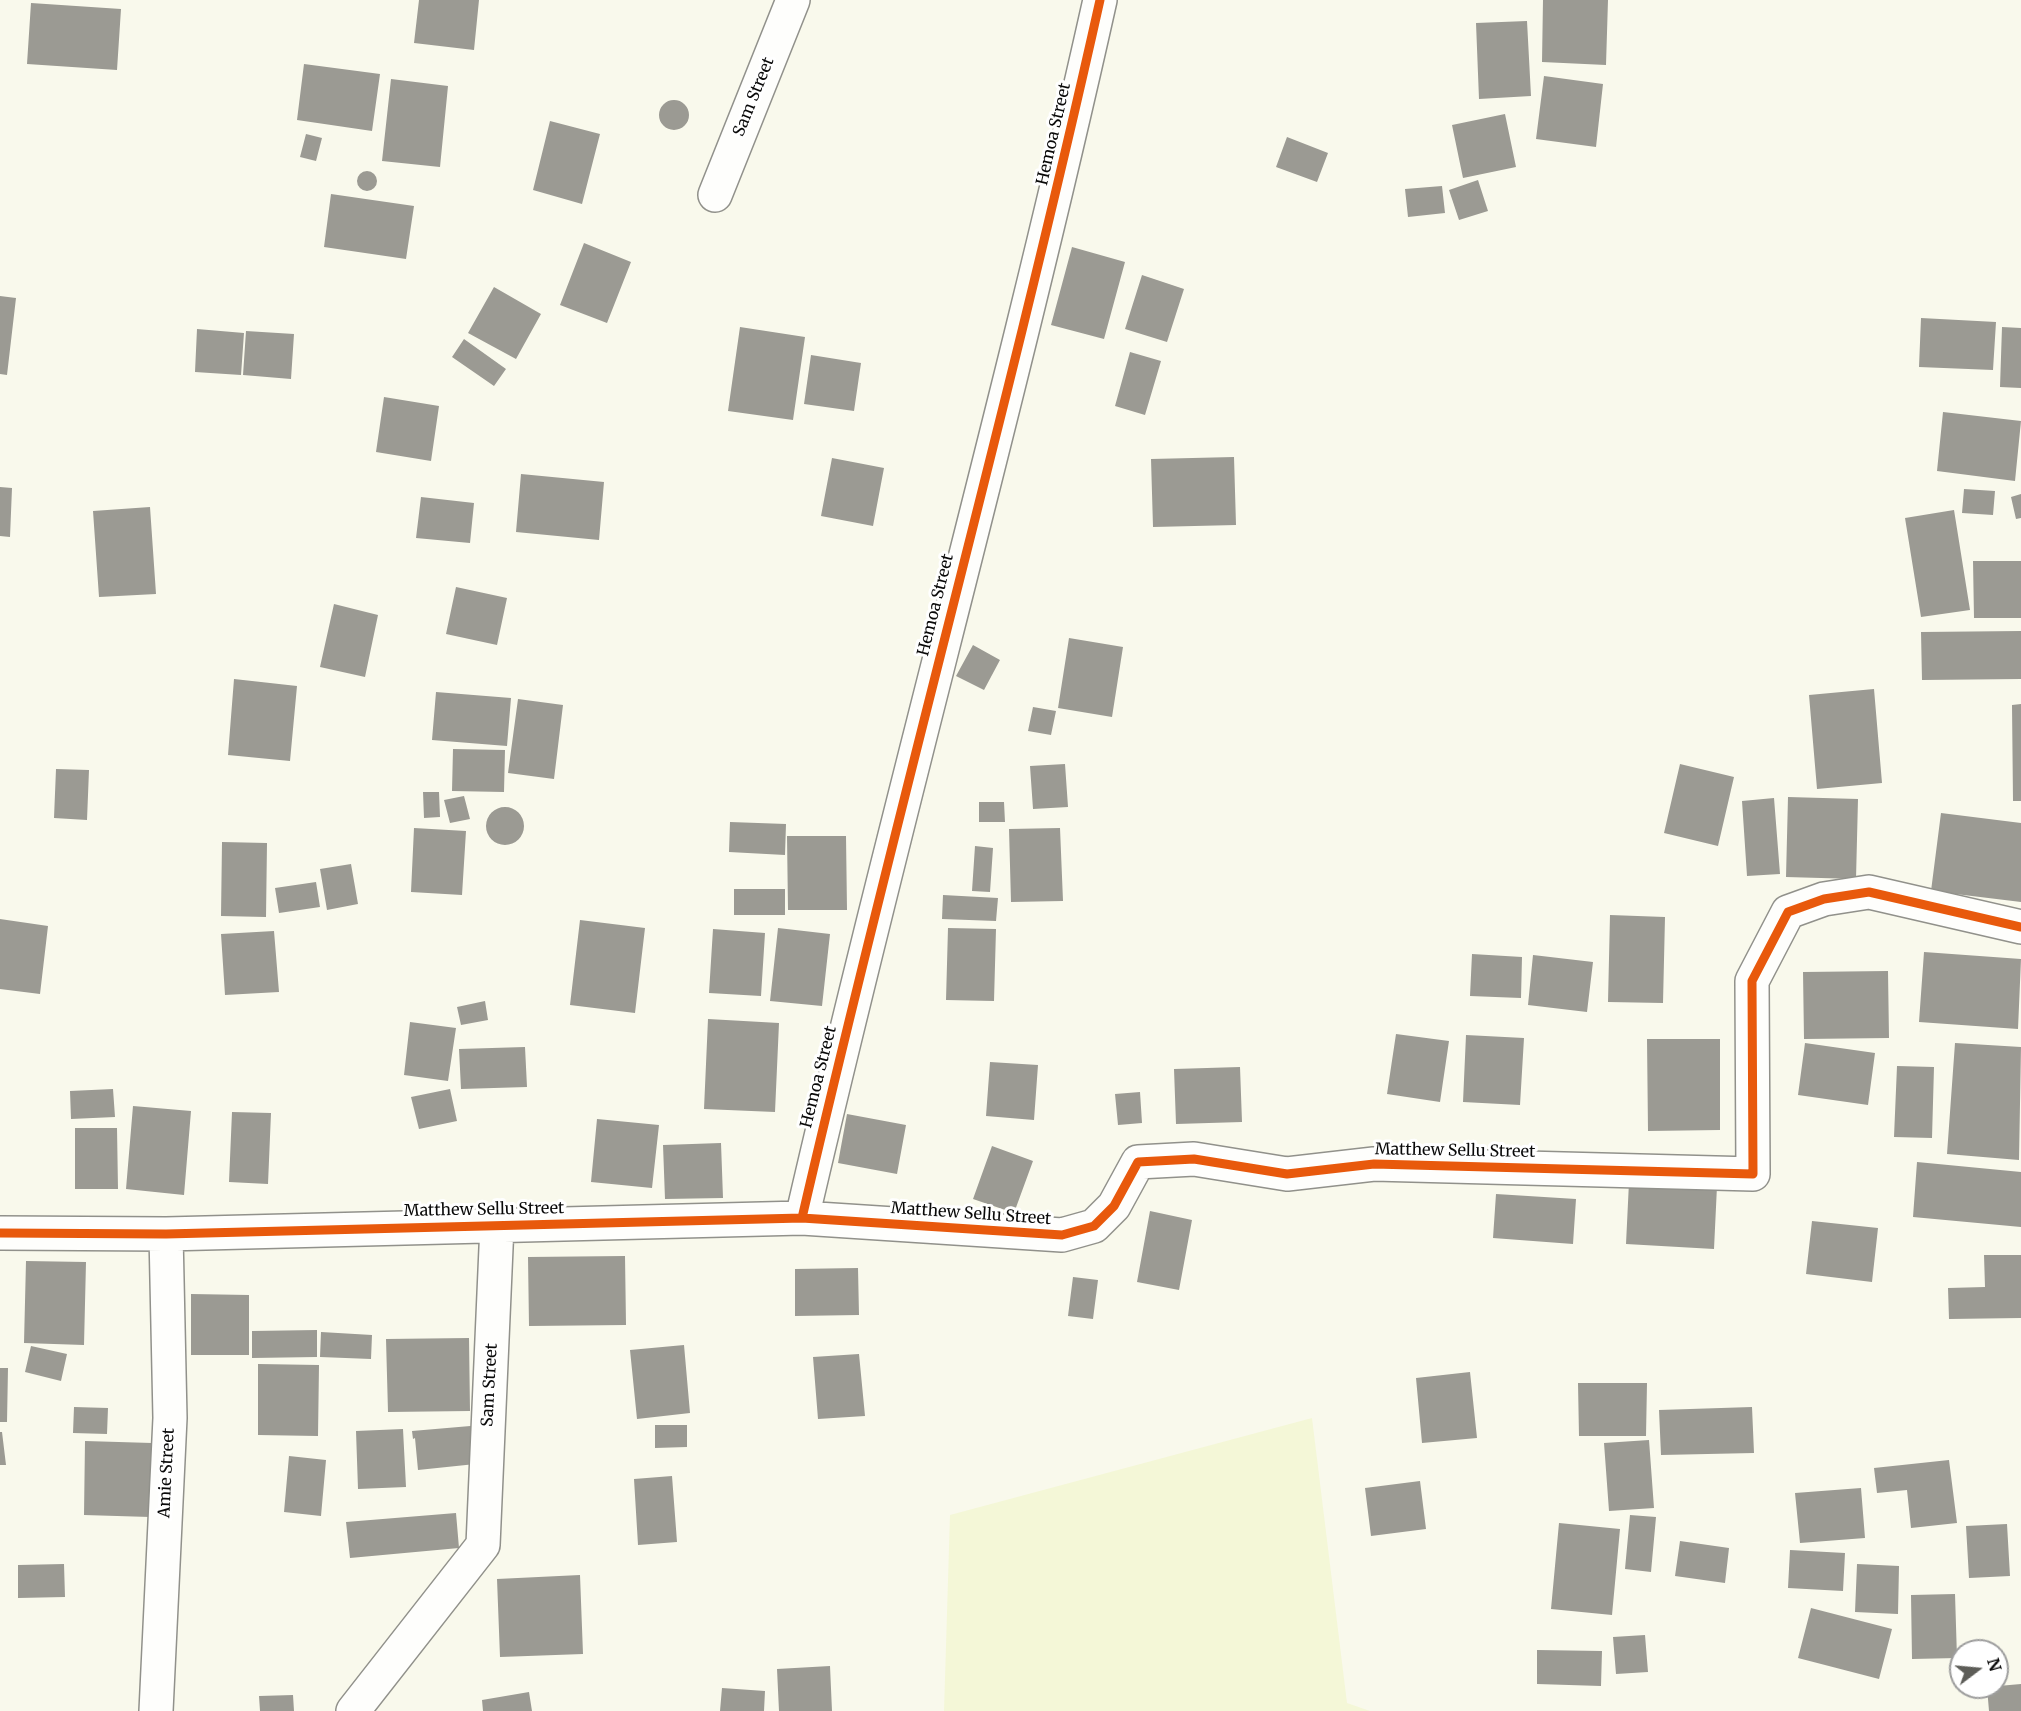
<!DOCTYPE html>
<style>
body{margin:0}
#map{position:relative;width:2021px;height:1711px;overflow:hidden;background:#f9f9ec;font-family:Merriweather,serif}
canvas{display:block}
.north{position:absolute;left:1949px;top:1639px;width:60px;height:60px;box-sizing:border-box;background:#fff;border:2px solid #9d9d9d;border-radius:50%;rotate:74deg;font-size:16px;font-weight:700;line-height:24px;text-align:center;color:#090909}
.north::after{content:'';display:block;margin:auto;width:21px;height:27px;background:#5d5d58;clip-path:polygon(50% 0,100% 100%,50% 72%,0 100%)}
</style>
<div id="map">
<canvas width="2021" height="1711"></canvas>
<div class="north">N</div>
</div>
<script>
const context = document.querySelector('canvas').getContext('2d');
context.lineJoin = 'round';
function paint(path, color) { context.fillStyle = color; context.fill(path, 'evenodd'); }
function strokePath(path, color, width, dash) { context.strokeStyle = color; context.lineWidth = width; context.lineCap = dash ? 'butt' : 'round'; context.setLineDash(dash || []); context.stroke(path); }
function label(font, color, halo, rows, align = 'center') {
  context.font = font + ' Merriweather,serif'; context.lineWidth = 6; context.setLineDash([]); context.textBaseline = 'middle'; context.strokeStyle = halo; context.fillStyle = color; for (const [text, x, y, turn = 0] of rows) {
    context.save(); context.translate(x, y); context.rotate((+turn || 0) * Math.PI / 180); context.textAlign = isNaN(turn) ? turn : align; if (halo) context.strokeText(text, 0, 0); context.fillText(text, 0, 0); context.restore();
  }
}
paint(new Path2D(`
 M1312 1418 1347 1703 1370 1711H944L950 1515Z`), '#f4f7d7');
paint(new Path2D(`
 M419 0H479L474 50 414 43Z
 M1543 0H1608L1606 65 1542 62Z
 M31 3 121 9 117 70 27 64Z
 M1527 21 1531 96 1479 99 1476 23Z
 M304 64 380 74 372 131 297 120Z
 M1544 76 1603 84 1596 147 1536 139Z
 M391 79 448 86 440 167 382 161Z
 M659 115a15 15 0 1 1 30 0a15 15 0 1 1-30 0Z
 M1505 114 1516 167 1463 178 1452 125Z
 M550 121 600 134 582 204 533 190Z
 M306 134 322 138 316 161 300 157Z
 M1287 137 1328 153 1317 182 1276 167Z
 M357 181a10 10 0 1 1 20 0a10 10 0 1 1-20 0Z
 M1478 180 1488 211 1459 220 1449 190Z
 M1442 186 1445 213 1408 217 1405 189Z
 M331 194 414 206 406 259 324 247Z
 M584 243 631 262 607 323 560 305Z
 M1072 247 1125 262 1104 339 1051 325Z
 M1142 275 1184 289 1167 342 1125 329Z
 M494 287 541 314 516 359 468 333Z
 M0 296 16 298 7 375 0 374Z
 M1921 318 1996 322 1993 370 1919 367Z
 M740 327 805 337 793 420 728 411Z
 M2002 327 2021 328V388L2000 387Z
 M197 329 244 333 241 375 195 372Z
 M246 331 294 334 291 379 243 375Z
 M464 339 506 369 494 386 452 357Z
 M1130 352 1161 361 1145 415 1115 406Z
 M811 355 861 363 854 411 804 404Z
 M384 397 439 406 431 461 376 452Z
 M1943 412 2021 421 2015 481 1937 471Z
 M1234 457 1236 525 1153 527 1151 459Z
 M832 458 884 468 873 526 821 516Z
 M521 474 604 482 599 540 516 532Z
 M0 487 12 488 10 537 0 536Z
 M1964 489 1995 491 1993 515 1962 513Z
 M2021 494V518L2016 519 2011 497Z
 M421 497 474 503 470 543 416 538Z
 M150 507 156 594 99 597 93 511Z
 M1954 510 1970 610 1921 617 1905 518Z
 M1973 561H2021V618H1974Z
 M456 587 507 598 497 645 446 634Z
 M334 604 378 615 365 677 320 667Z
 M2021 631V679L1922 680 1921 632Z
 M1069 638 1123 647 1112 717 1058 708Z
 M973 645 1000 660 984 690 956 676Z
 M234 679 297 686 290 761 228 755Z
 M1874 689 1882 783 1817 789 1809 695Z
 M436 692 511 698 507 746 432 740Z
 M518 699 563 705 554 779 508 773Z
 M2021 704V801H2013L2012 705Z
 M1033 707 1056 711 1051 735 1028 731Z
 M453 749 505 750 504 792 452 791Z
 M1065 764 1068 807 1033 809 1030 766Z
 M1680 764 1734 777 1718 846 1664 833Z
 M56 769 89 770 87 820 54 818Z
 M423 792H439L440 817 424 818Z
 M464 796 470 819 450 823 444 800Z
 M1788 797 1858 799 1856 879 1786 877Z
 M1774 798 1780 874 1747 876 1742 801Z
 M979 802H1004L1005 822H979Z
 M486 826a19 19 0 1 1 38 0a19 19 0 1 1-38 0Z
 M1941 813 2021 823V902L1931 891Z
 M730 822 786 824 785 855 729 852Z
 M414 828 466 831 462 895 411 892Z
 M1060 828 1063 901 1011 902 1009 829Z
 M787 836H846L847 910H788Z
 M222 842 267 843 266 917 221 916Z
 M975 846 993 848 990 892 972 891Z
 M351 864 358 904 327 910 320 869Z
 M316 882 320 907 279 913 275 888Z
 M734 889H785V915H734Z
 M943 895 998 898 996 921 942 919Z
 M1610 915 1665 917 1663 1003 1608 1002Z
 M0 919 48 926 40 994 0 989Z
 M580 920 645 928 635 1013 570 1005Z
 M778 928 830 934 822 1006 770 1001Z
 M948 928 996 929 994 1001 946 1000Z
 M713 929 765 933 761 996 709 993Z
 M274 931 279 992 225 995 221 934Z
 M1924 952 2021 959 2018 1029 1919 1022Z
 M1472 954 1522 957 1521 998 1470 996Z
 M1533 955 1593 962 1587 1012 1528 1005Z
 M1888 971 1889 1038 1804 1039 1803 972Z
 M485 1001 488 1020 461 1025 457 1007Z
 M708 1019 779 1023 775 1112 704 1109Z
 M410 1022 456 1028 448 1081 404 1075Z
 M1396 1034 1449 1041 1440 1102 1387 1094Z
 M1466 1035 1524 1038 1520 1105 1463 1102Z
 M1647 1039H1720V1130L1648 1131Z
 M1805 1043 1875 1053 1868 1105 1798 1095Z
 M1955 1043 2021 1047 2019 1160 1947 1154Z
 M525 1047 527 1087 461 1089 459 1049Z
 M990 1062 1038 1065 1034 1120 986 1116Z
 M1897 1066 1934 1067 1932 1138 1894 1137Z
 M1240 1067 1242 1122 1176 1124 1174 1069Z
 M113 1089 115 1117 71 1119 70 1091Z
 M450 1089 457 1121 419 1129 411 1097Z
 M1140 1092 1142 1123 1118 1125 1115 1094Z
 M133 1106 191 1111 184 1195 126 1189Z
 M232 1112 271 1113 268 1184 229 1182Z
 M847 1114 906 1125 897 1174 838 1163Z
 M597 1119 659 1125 652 1188 591 1182Z
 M75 1128H117L118 1189H75Z
 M721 1143 723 1198 665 1199 663 1145Z
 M992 1146 1033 1161 1014 1213 973 1199Z
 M1917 1162 2021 1172V1227L1913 1217Z
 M1629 1182 1717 1186 1714 1249 1626 1244Z
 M1496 1194 1576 1199 1573 1244 1493 1238Z
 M1150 1211 1192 1220 1179 1290 1137 1282Z
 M1812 1221 1878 1228 1872 1282 1806 1274Z
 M1984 1255H2021V1318L1949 1319 1948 1288 1985 1287Z
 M625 1256 626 1325 529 1326 528 1257Z
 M26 1261 86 1262 84 1345 24 1343Z
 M858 1268 859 1315 795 1316V1269Z
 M1073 1277 1098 1280 1093 1319 1068 1316Z
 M191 1294 249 1295V1355H191Z
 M317 1330V1357L252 1358V1331Z
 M321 1332 372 1335 371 1359 320 1357Z
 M469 1338 470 1411 388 1412 386 1339Z
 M684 1345 690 1413 637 1419 630 1350Z
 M31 1346 67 1354 61 1381 25 1372Z
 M859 1354 865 1416 818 1419 813 1357Z
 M258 1364 319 1365 318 1436 258 1435Z
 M0 1368H8L7 1422H0Z
 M1470 1372 1477 1438 1422 1443 1416 1378Z
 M1578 1383H1647L1646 1436H1579Z
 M74 1407 108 1408 107 1434 73 1433Z
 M1752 1407 1754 1453 1661 1455 1659 1410Z
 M482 1425 485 1463 418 1470 415 1438 413 1439 412 1431Z
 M655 1425H687V1447L655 1448Z
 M403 1429 406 1487 358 1489 356 1431Z
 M0 1432H2L6 1465H0Z
 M1649 1440 1654 1508 1609 1511 1604 1443Z
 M85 1441 152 1443 150 1517 84 1515Z
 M289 1456 326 1460 321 1516 284 1512Z
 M1949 1460 1957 1523 1911 1528 1907 1490 1877 1493 1874 1468Z
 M672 1476 677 1542 638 1545 634 1479Z
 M1420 1481 1426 1529 1371 1536 1365 1488Z
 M1861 1488 1865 1538 1800 1543 1795 1493Z
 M456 1513 459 1548 350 1558 346 1522Z
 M1630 1515 1656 1517 1651 1572 1625 1569Z
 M1559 1523 1620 1529 1612 1615 1551 1609Z
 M2007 1524 2010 1576 1969 1578 1966 1526Z
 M1680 1541 1729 1548 1725 1583 1675 1576Z
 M1790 1550 1845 1553 1843 1591 1788 1588Z
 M64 1564 65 1597 18 1598V1565Z
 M1857 1564 1899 1566 1898 1614 1855 1612Z
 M580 1575 583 1654 500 1657 497 1579Z
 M1955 1594 1957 1658 1912 1659 1911 1595Z
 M1811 1608 1892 1629 1879 1679 1798 1658Z
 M1645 1635 1648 1672 1616 1674 1613 1637Z
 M1537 1650 1602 1651 1601 1686 1537 1684Z
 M830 1666 832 1711H779L777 1669Z
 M2021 1684V1711H1989L1987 1687Z
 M722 1688 765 1691 764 1711H720Z
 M529 1692 532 1711H483L482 1700Z
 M293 1695 294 1711H260L259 1696Z`), '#9b9a93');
const street = new Path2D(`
 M715 195 793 0
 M802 1218C896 811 1009 408 1100 0
 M0 1233 166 1234 802 1218 1062 1235 1094 1226 1114 1206 1138 1162 1194 1159 1287 1174 1374 1164 1753 1174 1752 981 1788 912 1824 899 1869 892 2021 927
 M156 1711 170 1418 166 1234
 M353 1711 483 1545 497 1225`);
strokePath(street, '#91918b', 36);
strokePath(street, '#fefefc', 33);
strokePath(new Path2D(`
 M802 1218C896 811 1009 408 1100 0
 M0 1233 166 1234 802 1218 1062 1235 1094 1226 1114 1206 1138 1162 1194 1159 1287 1174 1374 1164 1753 1174 1752 981 1788 912 1824 899 1869 892 2021 927`), '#e8590c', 9);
label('16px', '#090909', '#fff', [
 ["Sam Street",754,97,-68],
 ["Hemoa Street",1054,134,-77],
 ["Hemoa Street",936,605,-76],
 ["Hemoa Street",819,1077,-76],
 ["Matthew Sellu Street",1455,1151,1],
 ["Matthew Sellu Street",484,1210,-1],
 ["Matthew Sellu Street",971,1214,4],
 ["Sam Street",490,1385,-87],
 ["Amie Street",167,1473,-87]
]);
</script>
